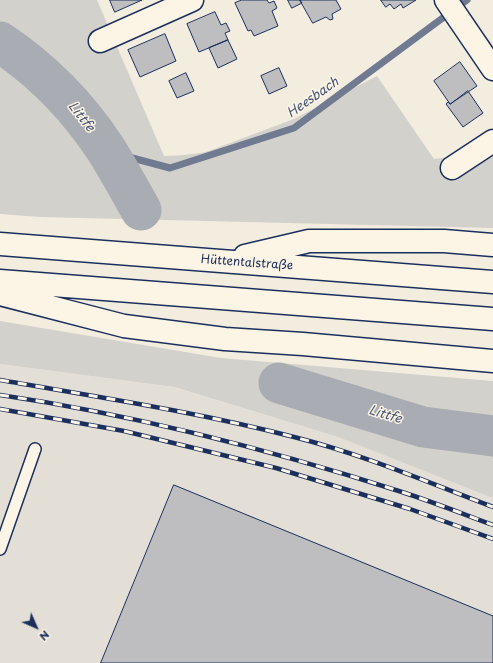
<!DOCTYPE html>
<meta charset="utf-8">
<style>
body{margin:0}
#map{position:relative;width:493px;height:663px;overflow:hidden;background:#f3ede0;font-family:"Playpen Sans",sans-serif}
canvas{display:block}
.north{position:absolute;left:16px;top:607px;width:40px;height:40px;-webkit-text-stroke:3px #fcf5e5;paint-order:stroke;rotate:135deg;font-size:11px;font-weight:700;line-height:16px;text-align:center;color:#1b2f5e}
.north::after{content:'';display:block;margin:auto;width:14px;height:18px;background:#1b2f5e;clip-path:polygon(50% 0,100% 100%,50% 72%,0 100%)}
</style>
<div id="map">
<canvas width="493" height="663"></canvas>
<div class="north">N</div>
</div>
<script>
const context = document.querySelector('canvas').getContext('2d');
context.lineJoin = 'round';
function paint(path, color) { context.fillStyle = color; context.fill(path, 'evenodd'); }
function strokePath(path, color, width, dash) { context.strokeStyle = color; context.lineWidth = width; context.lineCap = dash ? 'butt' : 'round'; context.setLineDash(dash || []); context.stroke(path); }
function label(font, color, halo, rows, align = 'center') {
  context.font = font + ' "Playpen Sans",sans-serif'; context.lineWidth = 3; context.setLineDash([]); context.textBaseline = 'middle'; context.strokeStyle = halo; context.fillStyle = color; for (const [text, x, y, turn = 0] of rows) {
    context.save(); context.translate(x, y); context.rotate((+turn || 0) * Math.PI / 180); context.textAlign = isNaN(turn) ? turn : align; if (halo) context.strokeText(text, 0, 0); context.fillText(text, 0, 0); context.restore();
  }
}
paint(new Path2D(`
 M0 364 173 387 338 437 493 497V663H0Z`), '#e3dfd6');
paint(new Path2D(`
 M0 0H97L164 156 185 155 206 152 294 119 377 76 434 159 493 151V228L40 217 0 214Z
 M0 321 221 358 493 381V498L338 437 174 387 0 364Z`), '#d3d1cc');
strokePath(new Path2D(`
 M105 148 121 155 170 168 294 128 467 0`), '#707a91', 7);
strokePath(new Path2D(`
 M0 42C41 69 78 107 105 148 118 168 129 189 141 210
 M279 383 423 427 493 436`), '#a9acb3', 41);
const building = new Path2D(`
 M110 0H142L115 12Z
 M242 0H267L269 3 274 1 277 8 272 11 278 26 254 36 251 30 248 31 235 3Z
 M288 0H300L302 3 292 8Z
 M300 0H336L341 9 332 14 333 19 330 20 326 17 313 23Z
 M381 0H416L403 8 401 4 394 9 390 4 386 7Z
 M215 12 221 25 226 23 230 31 225 33 228 40 199 52 187 24Z
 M165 34 176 61 140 77 128 50Z
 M228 40 237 59 218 68 209 48Z
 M460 62 477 86 450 104 434 81Z
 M279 68 287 86 269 94 261 76Z
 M186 73 194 91 177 98 169 81Z
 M468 91 483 113 463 127 446 104 448 102 450 104Z
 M174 485 493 616V663H101Z`);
paint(building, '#bebec0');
strokePath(building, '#1b2f5e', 1);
const service = new Path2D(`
 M0 549 35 449`);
const minor = new Path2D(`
 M446 0 493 69
 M100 41 192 0
 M452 168 493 141`);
const trunk = new Path2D(`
 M0 244 493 282
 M245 256 309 241H444L493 245
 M0 281 493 319
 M0 294 124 326 225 339 303 344 493 361`);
strokePath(service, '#1b2f5e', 14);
strokePath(minor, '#1b2f5e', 25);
strokePath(trunk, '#1b2f5e', 25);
strokePath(service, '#fcf5e5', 11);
strokePath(minor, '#fcf5e5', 22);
strokePath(trunk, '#fcf5e5', 22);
const rail = new Path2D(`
 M0 380C98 397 197 412 294 437 362 454 427 482 493 507
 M0 395C136 415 271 450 402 492 433 502 463 514 493 525
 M0 409 124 431 276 468 410 509 493 539`);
strokePath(rail, '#1b2f5e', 4.5);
strokePath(rail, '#fcf5e5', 3, [9]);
label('12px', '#1b2f5e', '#fcf5e5', [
 ["Hüttentalstraße",247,263,4]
]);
label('italic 13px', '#465478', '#fcf5e5', [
 ["Heesbach",313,98,-35],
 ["Littfe",81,117,52],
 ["Littfe",385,415,17]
]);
</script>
